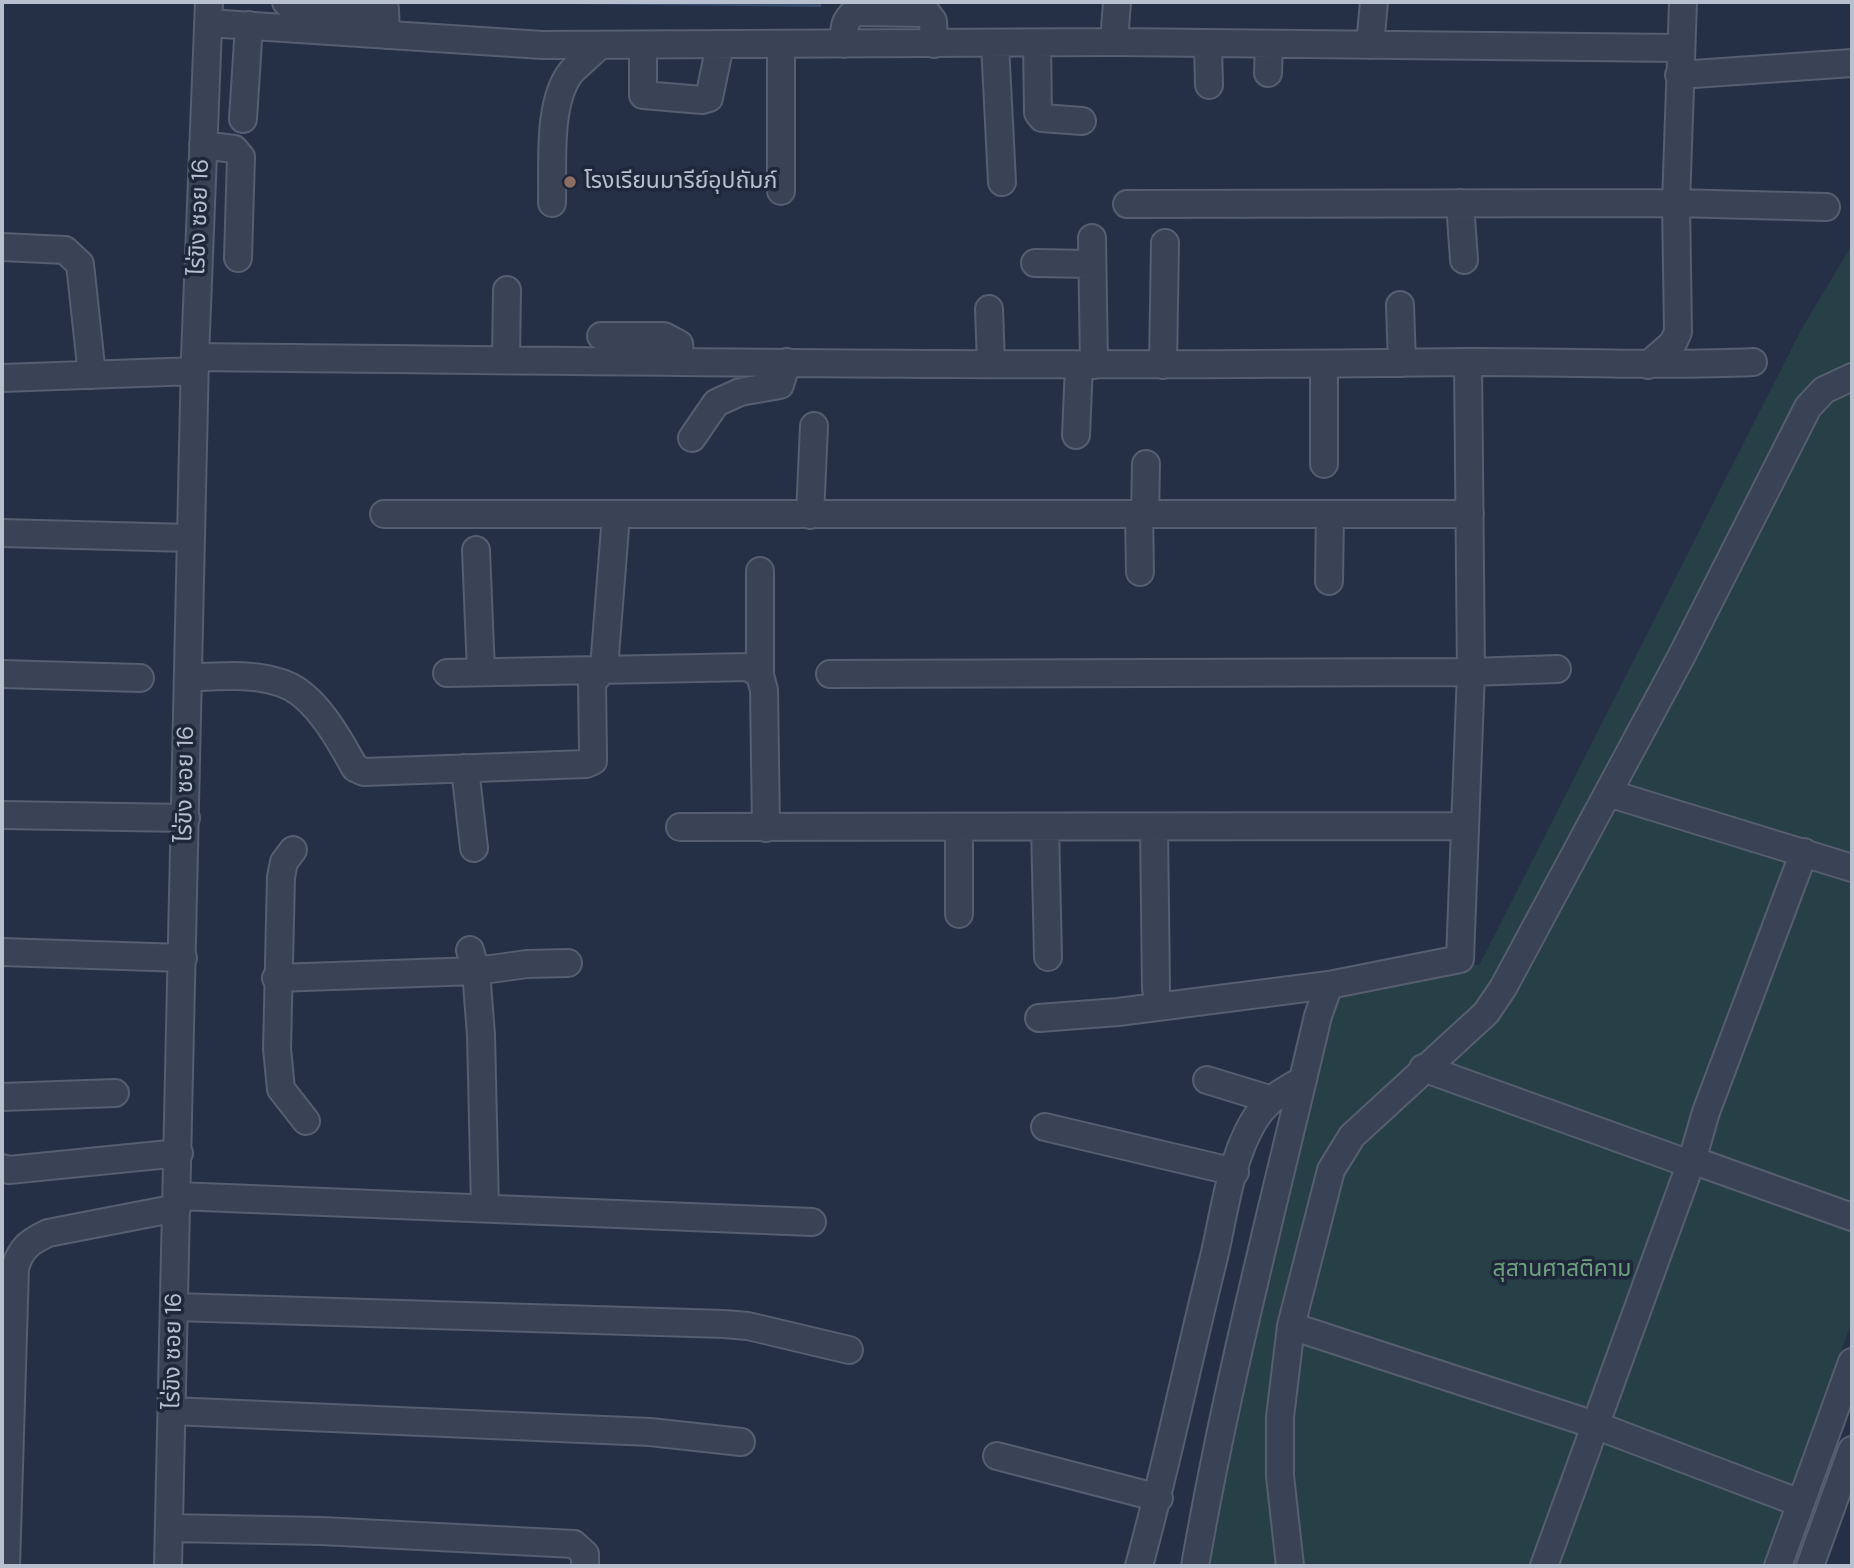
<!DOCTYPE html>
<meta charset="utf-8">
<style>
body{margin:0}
#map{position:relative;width:1854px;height:1568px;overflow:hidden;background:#253046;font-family:"DM Sans",sans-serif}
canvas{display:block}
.frame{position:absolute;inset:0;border:4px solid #b8bfce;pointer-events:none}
</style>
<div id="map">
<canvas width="1854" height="1568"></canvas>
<div class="frame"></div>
</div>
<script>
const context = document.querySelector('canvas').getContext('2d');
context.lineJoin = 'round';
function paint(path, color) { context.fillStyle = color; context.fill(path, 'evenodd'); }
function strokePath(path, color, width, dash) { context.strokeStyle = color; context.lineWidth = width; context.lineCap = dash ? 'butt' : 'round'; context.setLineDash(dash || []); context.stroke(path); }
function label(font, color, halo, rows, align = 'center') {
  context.font = font + ' "DM Sans","Noto Sans Thai",sans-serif'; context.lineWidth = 7; context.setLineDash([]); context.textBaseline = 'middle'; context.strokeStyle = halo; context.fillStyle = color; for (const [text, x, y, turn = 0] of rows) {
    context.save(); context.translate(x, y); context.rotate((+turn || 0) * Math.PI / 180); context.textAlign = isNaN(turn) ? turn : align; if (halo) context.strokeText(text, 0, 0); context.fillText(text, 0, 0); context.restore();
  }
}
paint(new Path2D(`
 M1852 245V1321L1762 1566H1200L1324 1007 1340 988 1480 964 1801 330Z`), '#274047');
paint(new Path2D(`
 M567 2H821V7L567 4Z`), '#384a6e');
const minor = new Path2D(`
 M286 2 292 8 385 9 386 35
 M208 23 542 45 1114 42 1679 48
 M1114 42 1117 2
 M1208 43 1209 85
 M844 44C844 29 843 21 855 12L927 13 933 21 934 44
 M995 44 1002 182
 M1037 44 1038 113 1042 118 1082 121
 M643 45V95L702 100 709 98 720 45
 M1370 45 1374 2
 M1268 73 1269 44
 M1679 75 1852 63
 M243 119 249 25
 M203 145 234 149 241 157 238 258
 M781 191V45
 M552 203C553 166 547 100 572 71 581 62 591 54 600 45
 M1460 203 1464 260
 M1127 204 1676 203 1826 207
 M1092 238 1094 365
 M2 247 65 250 80 264 92 375
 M1035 263 1092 264
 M1400 305 1402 363
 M989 309 991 364
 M601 336H664L679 344 681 361
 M195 357C617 361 1040 368 1463 362 1560 361 1656 367 1753 362
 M506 360 507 290
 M1163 365 1165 243
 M1324 365V464
 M1648 365 1673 343 1678 332 1676 203 1683 2
 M2 378 195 371
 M1076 435 1079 365
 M692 438 716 403 740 392 780 385 787 362
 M384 514H1470
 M1139 514 1140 572
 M810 515 814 426
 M1145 515 1146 464
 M2 533 190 538
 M476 550 481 672
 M760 571V675
 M1329 581 1330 514
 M447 673 749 667 760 675 764 690 766 828
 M2 674 140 678
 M830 674 1471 672 1557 669
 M188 678C220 676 261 672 291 687 319 702 340 741 355 768L364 772 586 764 593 761V753L592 683 604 668 616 515
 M465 768 474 848
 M1608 793 1852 868
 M2 815 186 818
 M680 827 1465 826
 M1045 827 1048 957
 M1154 827 1156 989
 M293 850 284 862 281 877 277 1049 281 1089 306 1121
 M959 914V827
 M470 950 476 971 481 1035 485 1207
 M2 952 183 958
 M276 978 476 971 527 964 568 963
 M1039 1018 1118 1012 1329 985
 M1423 1068 1690 1164
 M1207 1080 1269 1099
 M2 1097 115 1093
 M1045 1127 1235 1172
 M1692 1160 1852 1217
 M2 1168 9 1170 179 1153
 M178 1196 812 1222
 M175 1307 724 1324 748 1326 849 1350
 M1291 1326 1595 1425 1800 1503
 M172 1411 650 1432 741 1442
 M997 1456 1159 1498
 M170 1528 322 1531 574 1544 585 1554V1566
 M6 1566 15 1268C21 1248 29 1242 48 1233L177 1208
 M168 1566 195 357 209 2
 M1139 1566C1167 1464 1188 1360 1214 1257 1224 1214 1230 1163 1252 1124 1264 1102 1281 1092 1303 1080
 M1195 1566C1227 1381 1275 1199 1318 1016L1329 985 1460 959 1471 672 1468 362
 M1290 1566 1280 1476V1417L1291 1326 1331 1170 1352 1136 1486 1013 1503 988 1681 657 1808 407 1824 390 1852 377
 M1544 1566 1693 1157 1706 1112 1804 852
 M1778 1566 1852 1362
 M1810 1566 1852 1450`);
strokePath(minor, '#565e70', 30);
strokePath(minor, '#3a4355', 26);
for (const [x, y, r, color] of [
 [570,182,7,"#8d6e63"]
]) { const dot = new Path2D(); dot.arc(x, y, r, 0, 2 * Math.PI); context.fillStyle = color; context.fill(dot); strokePath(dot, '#1f283b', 2.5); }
label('23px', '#b8bfce', '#1f283b', [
 ["โรงเรียนมารีย์อุปถัมภ์",584,182]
], 'left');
label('23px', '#b8bfce', '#1f283b', [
 ["ไร่ขิง ซอย 16",200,217,-88],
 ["ไร่ขิง ซอย 16",186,784,-89],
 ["ไร่ขิง ซอย 16",174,1351,-89]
]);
label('23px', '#6da17e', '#1f283b', [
 ["สุสานศาสติคาม",1562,1270]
]);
</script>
